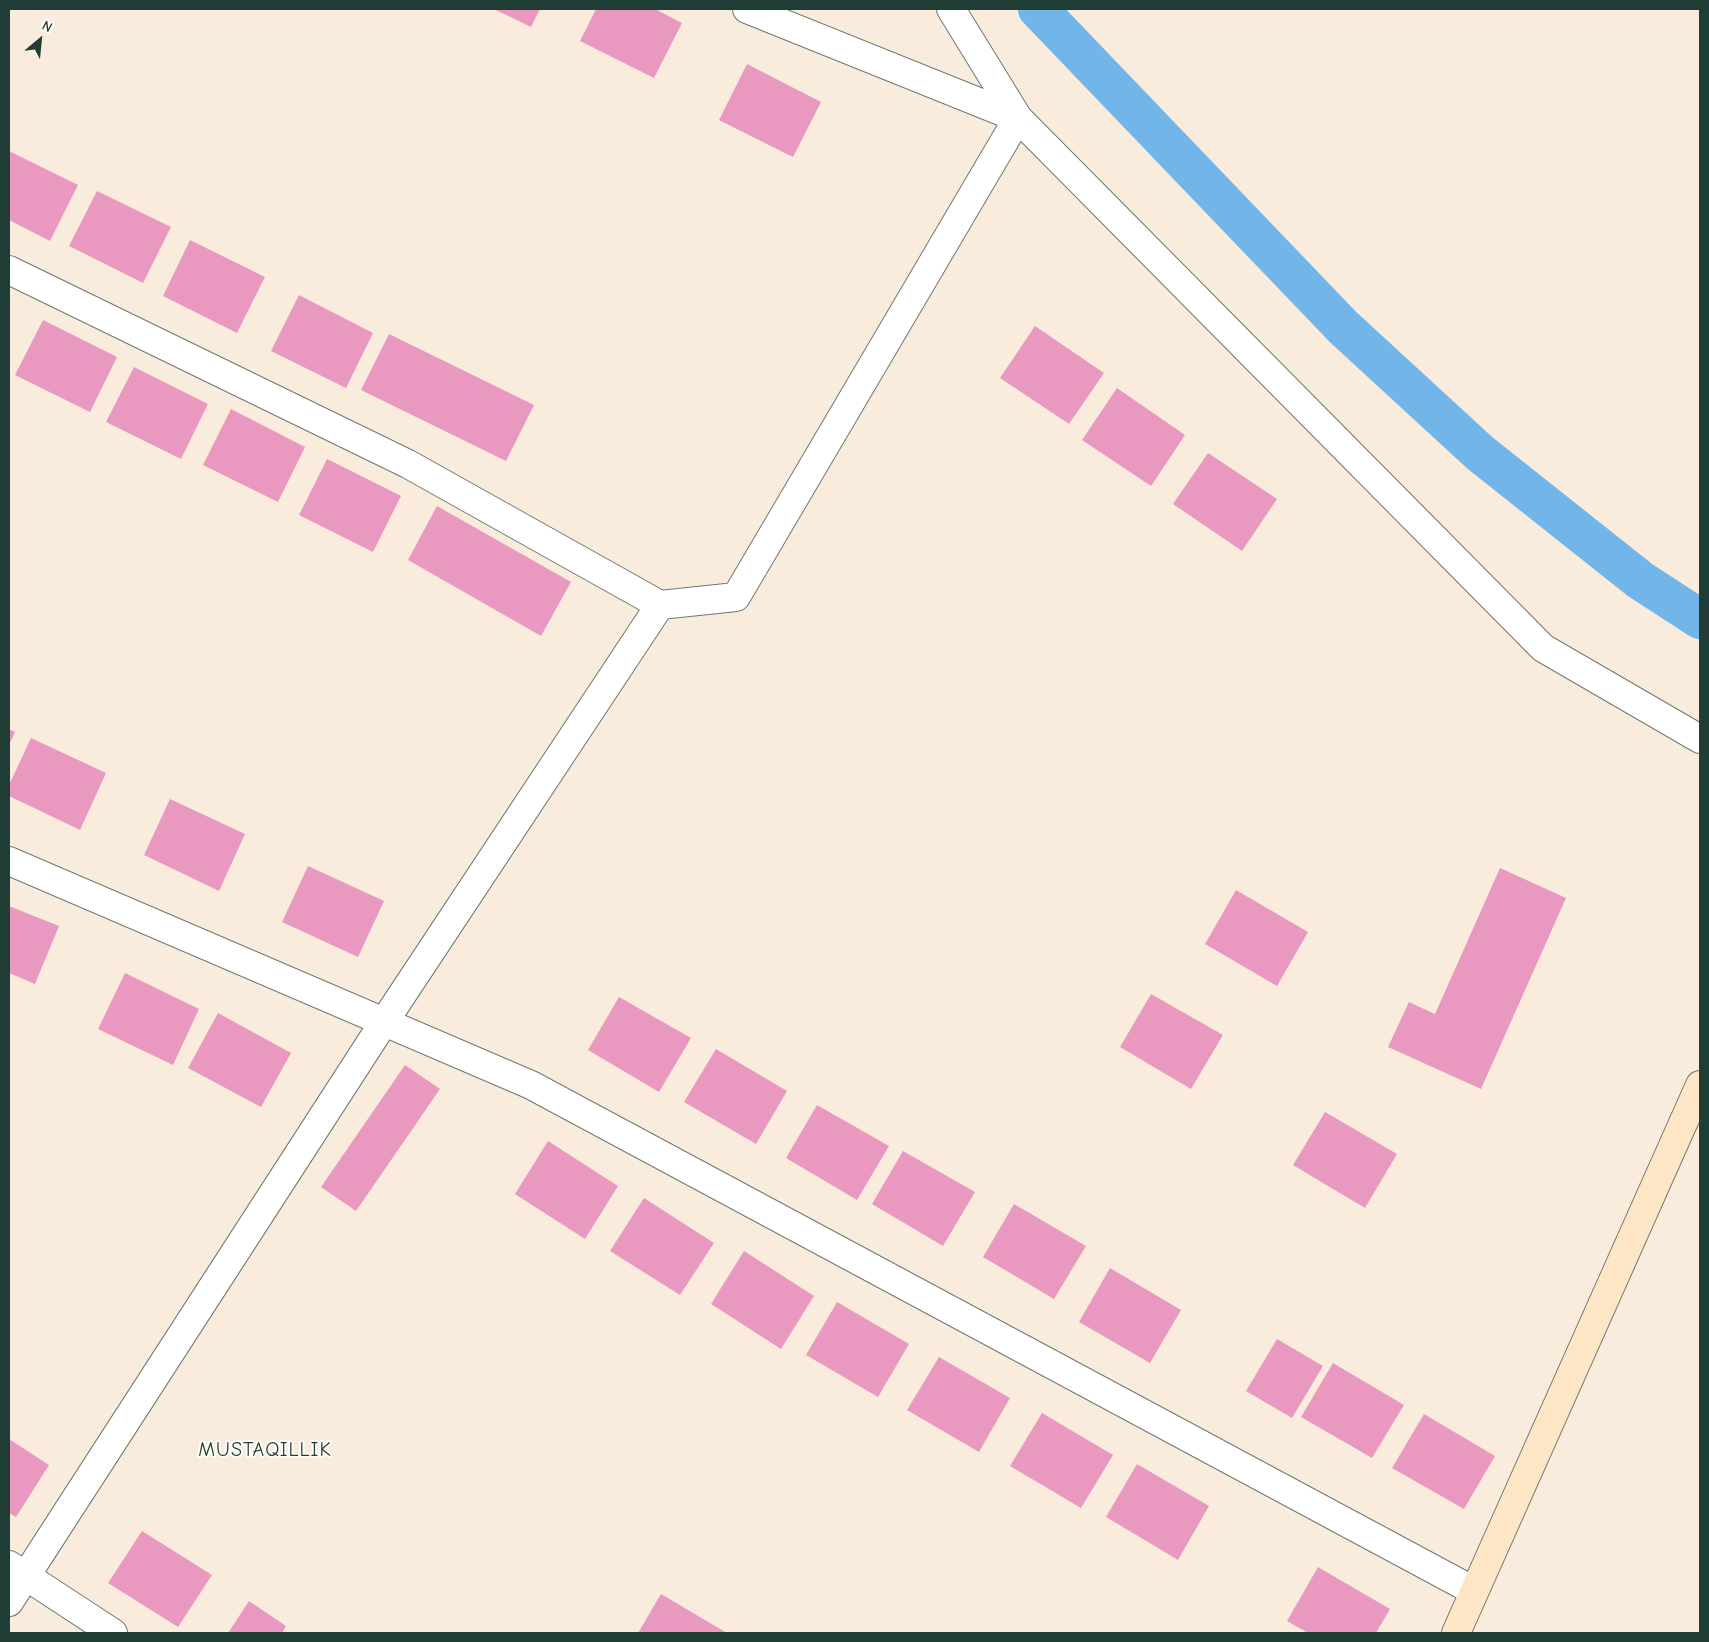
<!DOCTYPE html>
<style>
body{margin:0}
#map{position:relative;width:1709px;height:1642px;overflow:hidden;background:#f9ecdc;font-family:"Comic Neue",sans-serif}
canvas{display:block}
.frame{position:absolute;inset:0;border:10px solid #1f3d34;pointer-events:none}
.north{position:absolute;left:15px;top:15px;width:50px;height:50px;-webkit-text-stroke:4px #fdfcf7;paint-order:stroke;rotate:28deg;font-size:14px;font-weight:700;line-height:20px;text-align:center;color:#1f3d34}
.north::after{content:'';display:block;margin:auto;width:18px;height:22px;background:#1f3d34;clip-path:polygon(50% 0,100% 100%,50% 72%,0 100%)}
</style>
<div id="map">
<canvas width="1709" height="1642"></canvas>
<div class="frame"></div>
<div class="north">N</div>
</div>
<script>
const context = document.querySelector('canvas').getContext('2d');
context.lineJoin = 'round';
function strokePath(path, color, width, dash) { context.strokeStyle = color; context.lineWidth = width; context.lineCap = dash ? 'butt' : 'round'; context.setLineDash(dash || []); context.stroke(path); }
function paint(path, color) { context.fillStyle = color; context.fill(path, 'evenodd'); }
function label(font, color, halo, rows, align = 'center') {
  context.font = font + ' "Comic Neue",sans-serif'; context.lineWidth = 4; context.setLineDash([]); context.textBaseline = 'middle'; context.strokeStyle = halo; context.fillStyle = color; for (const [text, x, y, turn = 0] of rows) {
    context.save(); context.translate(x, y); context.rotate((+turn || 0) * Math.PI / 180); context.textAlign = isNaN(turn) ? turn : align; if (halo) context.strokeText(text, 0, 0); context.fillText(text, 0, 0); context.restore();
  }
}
strokePath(new Path2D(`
 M1038 9 1343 327 1480 453 1640 580 1700 619`), '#72b5e8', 40);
paint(new Path2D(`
 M494 9H540L531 27Z
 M596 9H655L682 23 654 78 580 41Z
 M747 64 821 102 793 157 719 120Z
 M9 151 78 185 50 241 9 220Z
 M97 191 171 227 143 283 69 246Z
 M190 240 265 277 237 333 163 296Z
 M299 295 373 333 346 388 271 351Z
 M43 320 117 357 90 412 15 375Z
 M1035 326 1104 373 1069 424 1000 378Z
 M389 334 534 405 506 461 361 390Z
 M134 367 208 404 181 459 106 422Z
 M1117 388 1185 435 1151 486 1082 440Z
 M231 409 305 447 278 502 203 465Z
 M1208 453 1277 499 1242 551 1173 504Z
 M327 459 401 496 373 552 299 515Z
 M437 506 571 582 541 636 408 560Z
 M9 729 15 732 9 745Z
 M31 738 106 773 80 830 9 796V785Z
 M170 799 245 834 219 891 144 855Z
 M308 866 384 901 358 957 282 922Z
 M1500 868 1566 898 1481 1089 1388 1047 1409 1002 1435 1014Z
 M1236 890 1308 932 1277 986 1205 944Z
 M9 906 59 926 35 984 9 973Z
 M125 973 199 1009 173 1065 98 1029Z
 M1151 994 1223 1035 1191 1089 1120 1047Z
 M619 997 691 1038 659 1092 588 1050Z
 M218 1013 291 1053 261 1107 188 1068Z
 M716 1049 787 1091 756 1144 684 1102Z
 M405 1065 440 1089 356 1211 321 1187Z
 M817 1105 889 1146 857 1200 786 1158Z
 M1325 1112 1397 1154 1365 1208 1293 1165Z
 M548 1141 618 1186 585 1239 515 1194Z
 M903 1151 975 1192 943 1246 872 1204Z
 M644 1198 714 1243 680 1295 610 1251Z
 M1014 1204 1086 1246 1054 1299 983 1257Z
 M744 1251 814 1296 781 1349 711 1304Z
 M1110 1268 1181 1310 1150 1363 1079 1322Z
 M837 1302 909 1344 878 1397 806 1355Z
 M1277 1339 1323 1366 1292 1418 1246 1391Z
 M939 1357 1010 1398 979 1452 907 1410Z
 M1333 1363 1404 1405 1372 1458 1301 1417Z
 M1042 1413 1113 1455 1081 1508 1010 1466Z
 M1424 1414 1495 1456 1464 1509 1392 1468Z
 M9 1439 49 1465 16 1517 9 1513Z
 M1137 1464 1209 1506 1178 1560 1106 1517Z
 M142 1531 212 1575 178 1627 108 1583Z
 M1318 1567 1390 1609 1376 1633H1308L1287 1621Z
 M661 1594 727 1633H638Z
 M249 1601 286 1626 282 1633H228Z`), '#e999c0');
const street = new Path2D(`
 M951 9 1018 118 1543 648 1700 739
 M9 270 408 464 660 605
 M9 861 531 1085 1474 1591
 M9 1565 113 1633
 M9 1602 384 1022 660 605 736 597 1018 118 747 9`);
const secondary = new Path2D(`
 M1456 1633 1700 1085`);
strokePath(street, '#6b7a6f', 30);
strokePath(secondary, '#6b7a6f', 30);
strokePath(street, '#fff', 28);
strokePath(secondary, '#fde5c5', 28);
context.letterSpacing = '1px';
label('20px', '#1f3d34', '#fdfcf7', [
 ["MUSTAQILLIK",265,1450]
]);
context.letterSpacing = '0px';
</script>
